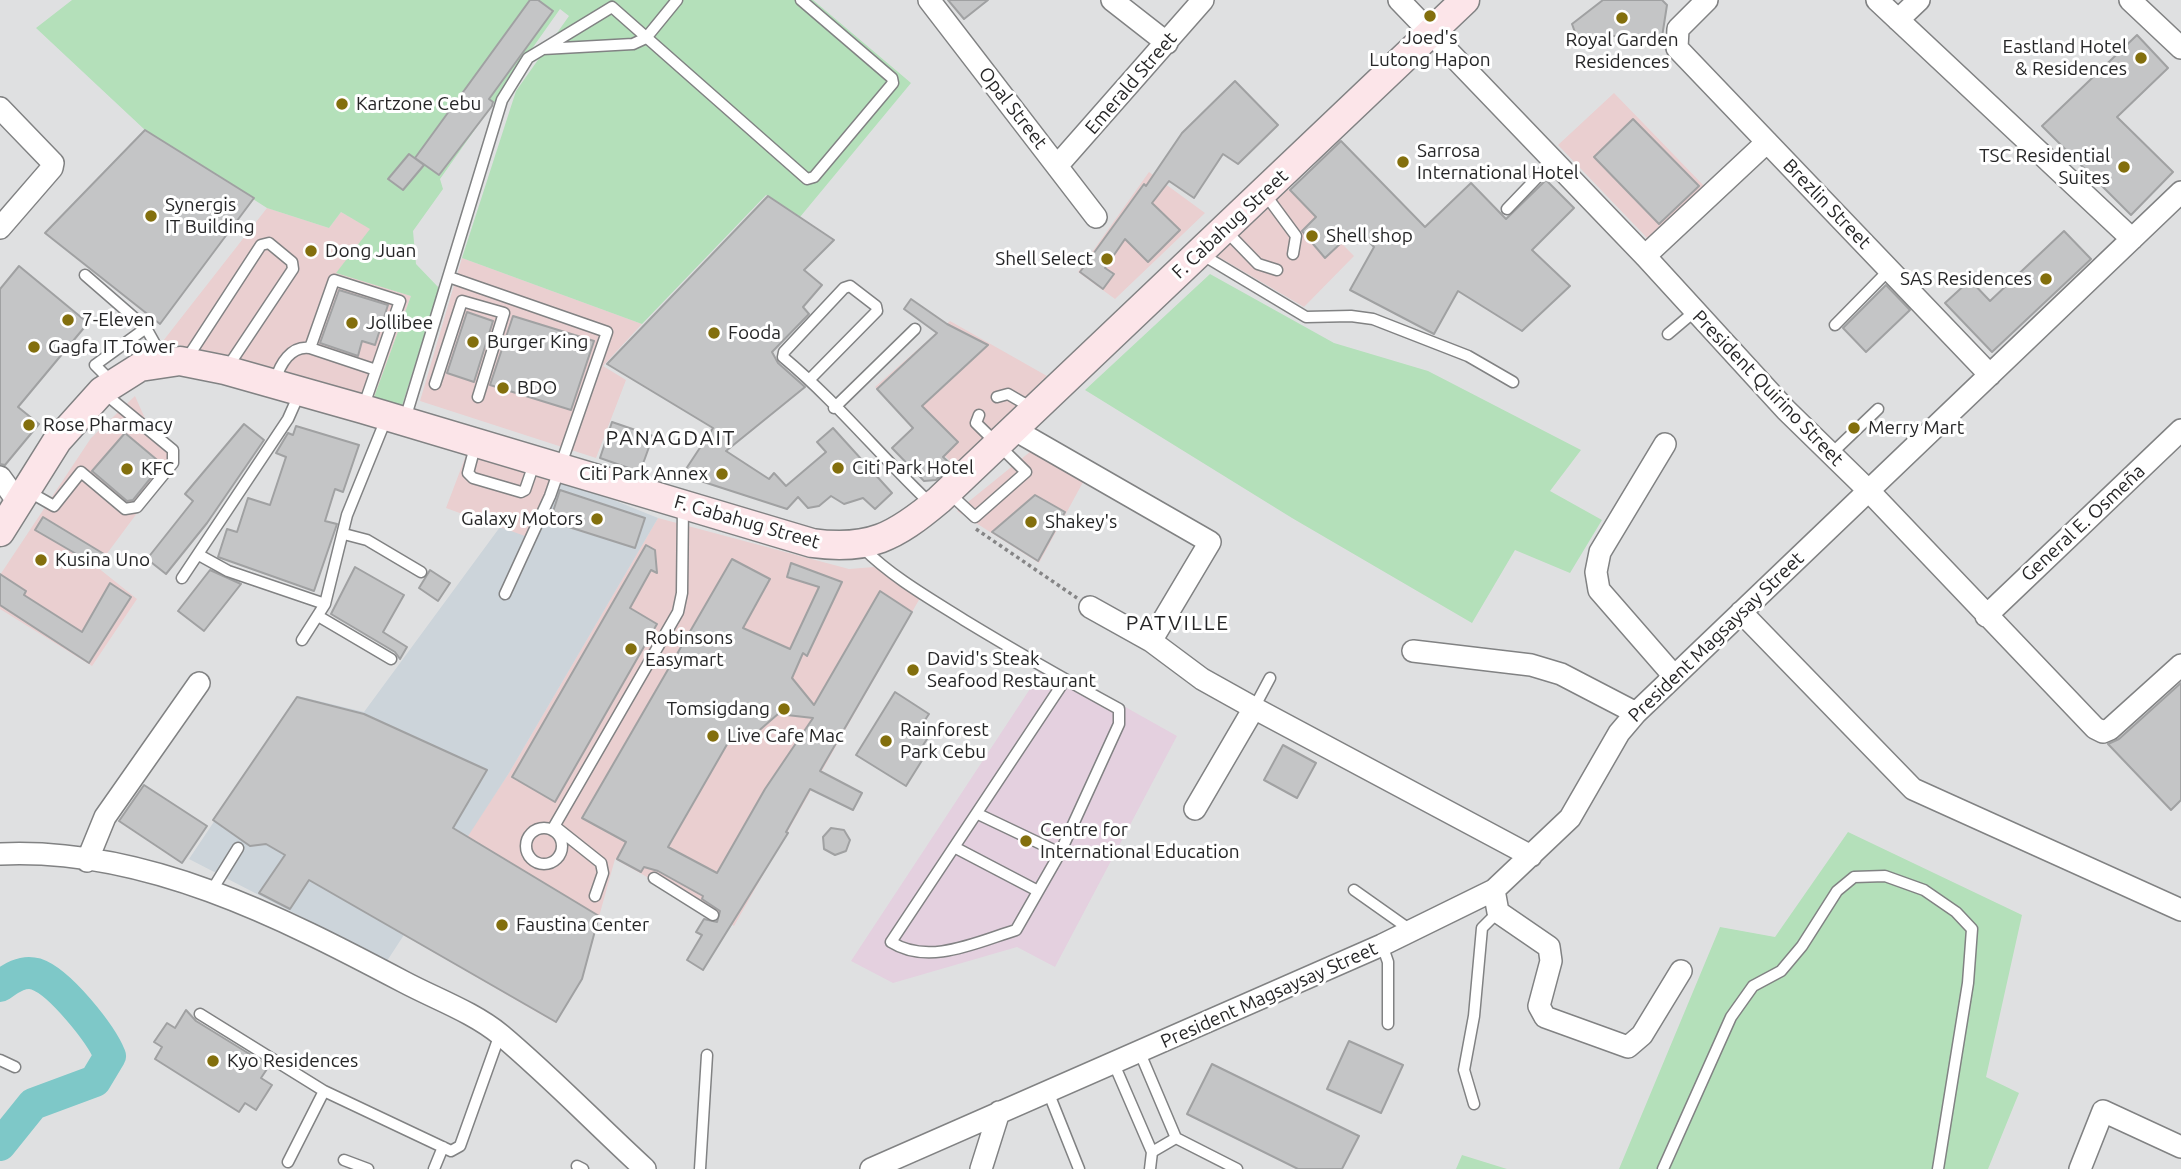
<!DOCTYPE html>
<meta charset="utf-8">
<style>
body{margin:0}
canvas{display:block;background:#dfe0e1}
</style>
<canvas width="2181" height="1169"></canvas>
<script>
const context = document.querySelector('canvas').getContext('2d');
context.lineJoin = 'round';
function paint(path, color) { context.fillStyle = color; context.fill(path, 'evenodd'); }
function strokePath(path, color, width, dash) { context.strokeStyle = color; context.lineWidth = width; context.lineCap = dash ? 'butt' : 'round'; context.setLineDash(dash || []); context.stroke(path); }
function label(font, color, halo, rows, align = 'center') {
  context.font = font + ' Ubuntu,sans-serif'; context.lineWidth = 6; context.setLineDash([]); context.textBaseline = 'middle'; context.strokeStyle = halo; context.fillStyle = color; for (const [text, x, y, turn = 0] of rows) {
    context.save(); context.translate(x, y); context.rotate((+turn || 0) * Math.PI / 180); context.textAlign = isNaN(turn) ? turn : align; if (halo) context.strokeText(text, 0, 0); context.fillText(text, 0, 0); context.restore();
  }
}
paint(new Path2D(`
 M1614 93 1705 187 1649 240 1558 145Z
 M1149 172 1205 213 1115 299 1078 272Z
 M1288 189 1354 256 1304 307 1217 256Z
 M267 208 329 228 341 212 371 229 337 273 411 296 373 400 264 367 163 341Z
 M462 258 642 324 603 366 626 380 596 458 420 401Z
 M950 321 1047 376 956 467 875 387Z
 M135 396 151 432 178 458 97 567 137 599 92 666 0 609V575L91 438Z
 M1036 447 1088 473 1039 563 957 511Z
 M468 450 554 476 525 537 446 508Z
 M658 518 849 569 874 567 920 598 734 926 615 859 582 978 556 1023 402 934 509 773Z`), '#eacfd0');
paint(new Path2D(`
 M554 476 658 518 509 773 387 961 189 859 298 696 364 712 500 527 525 536Z`), '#ccd4da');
paint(new Path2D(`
 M1047 663 1177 736 1055 967 1017 947 893 983 851 961Z`), '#e4d0df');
paint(new Path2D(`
 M72 0H813L911 83 800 217 766 195 642 324 462 258 516 91 569 16 560 9 440 179 443 189 413 231 416 264 439 288 401 409 373 400 411 296 336 273 370 229 341 212 329 228 267 208 145 130 36 28Z
 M1210 274 1334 343 1428 371 1581 450 1550 491 1602 520 1570 573 1515 550 1472 623 1292 518 1085 390Z
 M1848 832 2022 915 1986 1077 2019 1093 1988 1169H1619L1720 927 1775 937Z
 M1462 1155 1507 1169H1456Z`), '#b4e0ba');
strokePath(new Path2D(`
 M0 986C10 979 22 970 36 974 60 982 101 1034 110 1056L95 1081 33 1104 0 1145`), '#7ec8c8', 32);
const building = new Path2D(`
 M530 0H538L553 11 489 99 493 102 492 106 439 175 415 158Z
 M948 0H988L964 19Z
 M1603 0H1662L1667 5 1662 37 1576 35 1572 24Z
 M2137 35 2168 68 2117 117 2173 172 2131 215 2042 126Z
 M1235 81 1278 125 1238 164 1223 154 1194 198 1169 181 1152 203 1180 230 1148 262 1125 239 1105 268 1114 274 1103 289 1080 272 1144 184 1146 186 1182 133Z
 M1633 119 1699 186 1659 224 1594 157Z
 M145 130 254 198 160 324 45 233Z
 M1341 141 1425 227 1471 183 1506 219 1546 180 1574 208 1532 250 1570 286 1522 331 1458 291 1434 334 1350 290 1374 247 1356 229 1325 258 1302 231 1316 217 1290 190Z
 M409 154 424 165 403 190 388 179Z
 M768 196 834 240 804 270 822 285 803 307 809 314 772 352 778 363 805 387 726 451 769 479 774 473 786 486 826 452 817 442 833 428 892 493 875 509 863 498 844 504 831 496 819 506 808 508 798 497 787 509 682 475 713 428 607 364Z
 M2064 231 2091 259 1992 352 1945 303 1970 280 1990 301Z
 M19 266 88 323 18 407 39 424 5 465 0 464V289Z
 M1886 285 1910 310 1866 352 1843 328Z
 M339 290 388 305 375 345 362 341 358 356 320 343Z
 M911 299 947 324 988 345 922 406 958 442 943 457 952 465 936 480 924 481 892 448 913 428 877 389 937 333 904 309Z
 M467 312 493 321 474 382 447 373Z
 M513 316 594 341 571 410 490 385Z
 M612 422 653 436 640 472 600 458Z
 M244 424 264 440 207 523 166 574 147 559 193 501 185 494Z
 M296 426 359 445 343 492 335 489 325 521 337 524 314 591 218 557 227 529 237 532 248 498 270 505 286 457 276 453 288 433 293 435Z
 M125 433 162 464 133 500 127 501 92 471Z
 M560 490 645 518 635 548 550 521Z
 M1035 495 1065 512 1038 561 992 532Z
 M43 517 104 554 97 566 35 530Z
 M646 545 655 550 657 573 651 570 630 608 657 624 555 802 512 777Z
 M732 559 770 579 743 628 790 649 819 587 787 577 791 563 842 582 807 656 803 653 792 678 814 705 880 591 912 612 820 771 862 793 853 810 810 789 786 832 788 833 703 970 687 960 702 935 696 932 704 919 717 922 720 911 702 899 703 896 658 871 644 867 641 872 617 859 626 842 582 818ZM778 714 813 718 765 789 717 873 668 847 729 741 736 744 741 731 747 741Z
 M355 567 404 595 383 632 407 647 400 659 395 652 331 614Z
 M210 570 241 584 204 631 178 611Z
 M430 570 450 583 438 601 419 588Z
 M0 574 26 591 24 595 82 632 110 583 131 597 89 663 0 605Z
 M2181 683V800L2171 810 2108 744 2119 739Z
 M895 692 929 714 919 729 929 736 920 750 926 754 906 786 856 755Z
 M297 697 364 714 487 770 453 828 599 916 582 979 556 1022 309 880 290 909 259 893 285 855 266 844 250 846 213 820Z
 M1283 745 1316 763 1297 798 1264 780Z
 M144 785 207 826 182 863 119 821Z
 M831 828 844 830 850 840 846 851 835 855 824 849 823 837Z
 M186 1010 196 1021 269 1066 261 1078 272 1085 256 1110 245 1103 239 1112 155 1059 162 1047 154 1042 167 1023 175 1028Z
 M1349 1041 1403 1065 1381 1113 1327 1089Z
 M1212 1064 1359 1136 1342 1169H1298L1187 1114Z`);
paint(building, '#c4c5c6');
strokePath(building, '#a0a1a2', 2);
const service = new Path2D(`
 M543 49 612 7 807 179 814 177 893 83 892 78 801 0
 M1265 194 1296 236 1293 254
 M1507 209 1554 160
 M1225 230 1258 264 1277 270
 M1201 254 1306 317 1351 316 1373 319 1468 356 1513 382
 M85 275 146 328 165 362
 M449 277 607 332 550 496 505 594
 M1835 325 1889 270
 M1668 334 1694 312
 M310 348 376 370
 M186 360 261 245 269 243 292 262 293 269 227 368
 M810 379 877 311 876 306 850 286 844 288 784 352 783 357C837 402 881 457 932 505
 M275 381C280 364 291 345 310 348L334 280 400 301 363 408
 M113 383 95 365 146 328
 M435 384 462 301 504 313 478 397
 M997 397 1008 394 1032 408
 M834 408 915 329
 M405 419 502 100 528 58 543 49 633 44 646 38 677 0
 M476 443 468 473 473 478 521 492 525 490 535 461
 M1831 454 1878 409
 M26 490 54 506 81 472 125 509 137 507 173 463V450L104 393
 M949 493 975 517 1026 472 976 423 979 415
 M344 534 367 540 421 572
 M863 548C892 577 929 598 964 620 1015 651 1066 680 1119 709V724L1060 853 1016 930C977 942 929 966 891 942L1065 680
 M199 555 228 571 325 604
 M182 578 288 419 300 392
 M318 616 391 659
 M302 640 325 604 347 515 386 419
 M1254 708 1270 678
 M978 814 1060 853
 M557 828 601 863 603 873 595 896
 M526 846a18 18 0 1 1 36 0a18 18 0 1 1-36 0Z
 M552 830 678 612 682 593 683 505
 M954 847 1038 891
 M654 878 713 915
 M212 890 238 848
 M1354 890 1412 931
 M1382 945 1388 962V1024
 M200 1014 324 1091 451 1151 460 1146 500 1034
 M1140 1053 1176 1138 1237 1169
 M0 1060 15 1067
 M1114 1064 1152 1152
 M1049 1094 1079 1169
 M1474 1104 1464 1070 1474 1016 1482 928 1498 912
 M344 1160 368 1169
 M288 1162 324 1091
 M577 1166 583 1169
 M434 1169 443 1147
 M700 1169 707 1055
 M1150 1169 1152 1152 1176 1138
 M1663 1169 1731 1017 1753 986 1781 971 1802 946 1837 891 1854 877 1885 876 1924 890 1956 912 1972 929 1968 983 1938 1169`);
const minor = new Path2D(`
 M929 0 1096 217
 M1112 0 1167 43
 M1399 0 1645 256 1786 410 1868 490 2095 728 2103 732 2110 729 2181 665
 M1707 0 1678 29 1677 48 1990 375
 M1877 0 2132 239
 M2130 0 2181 48
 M1898 20 1919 0
 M0 108 53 163 52 168 0 228
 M1057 166 1203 0
 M1645 256 1767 142
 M1015 430 1210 542 1151 641
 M1665 444 1600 552 1596 572 1599 590 1674 676
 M0 477 18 502
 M1090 607 1151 641 1202 679 1254 708 1531 856
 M1741 612 1913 789 2181 910
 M1986 616 2181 430
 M1413 651 1531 665 1561 674 1636 713
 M1195 809 1254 708
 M0 854C144 847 281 917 404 982 436 999 473 1012 501 1035 551 1077 597 1125 645 1169
 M87 861 105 817 199 683
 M1494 890 1498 912 1549 947 1551 961 1539 1006 1545 1017 1628 1047 1642 1035 1681 971
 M871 1169 1382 945 1494 890 1570 818 1619 733 1636 713 2181 192
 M981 1169 999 1112
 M2080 1169 2103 1111 2181 1147`);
const secondary = new Path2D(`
 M0 532 57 441 102 391 140 367 180 361 225 370 363 409 812 543C869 551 895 537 939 500L1465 0`);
strokePath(service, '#818283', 13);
strokePath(minor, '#818283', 24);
strokePath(secondary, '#818283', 31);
strokePath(new Path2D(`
 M976 529 1077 598`), '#858586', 3.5, [3.5, 3.5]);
strokePath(service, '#fff', 10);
strokePath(minor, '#fff', 21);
strokePath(secondary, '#fce5e9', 28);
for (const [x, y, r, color] of [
 [1430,16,7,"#836f0d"],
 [1622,18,7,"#836f0d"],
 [2141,58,7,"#836f0d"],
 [342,104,7,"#836f0d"],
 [1403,162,7,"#836f0d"],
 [2124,167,7,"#836f0d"],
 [151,216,7,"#836f0d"],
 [1312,236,7,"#836f0d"],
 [311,251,7,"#836f0d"],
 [1107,259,7,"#836f0d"],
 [2046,279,7,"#836f0d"],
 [68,320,7,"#836f0d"],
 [352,323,7,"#836f0d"],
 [714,333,7,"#836f0d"],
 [473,342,7,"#836f0d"],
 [34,347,7,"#836f0d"],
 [503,388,7,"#836f0d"],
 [29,425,7,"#836f0d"],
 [1854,428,7,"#836f0d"],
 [838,468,7,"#836f0d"],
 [127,469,7,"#836f0d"],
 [722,474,7,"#836f0d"],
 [597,519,7,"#836f0d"],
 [1031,522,7,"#836f0d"],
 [41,560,7,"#836f0d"],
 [631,649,7,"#836f0d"],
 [913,670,7,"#836f0d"],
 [784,709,7,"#836f0d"],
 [713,736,7,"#836f0d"],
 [886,741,7,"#836f0d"],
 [1026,841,7,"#836f0d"],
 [502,925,7,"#836f0d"],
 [213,1061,7,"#836f0d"]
]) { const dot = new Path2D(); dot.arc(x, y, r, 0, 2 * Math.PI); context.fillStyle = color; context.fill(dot); strokePath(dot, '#fff', 2.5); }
label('19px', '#262627', '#fff', [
 ["Joed's",1430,38,"center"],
 ["Lutong Hapon",1430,60,"center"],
 ["Royal Garden",1622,40,"center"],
 ["Residences",1622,62,"center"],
 ["Eastland Hotel",2127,47,"right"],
 ["& Residences",2127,69,"right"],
 ["Kartzone Cebu",356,104],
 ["Sarrosa",1417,151],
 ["International Hotel",1417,173],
 ["TSC Residential",2110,156,"right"],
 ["Suites",2110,178,"right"],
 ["Synergis",165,205],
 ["IT Building",165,227],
 ["Shell shop",1326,236],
 ["Dong Juan",325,251],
 ["Shell Select",1093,259,"right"],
 ["SAS Residences",2032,279,"right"],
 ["7-Eleven",82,320],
 ["Jollibee",366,323],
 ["Fooda",728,333],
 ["Burger King",487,342],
 ["Gagfa IT Tower",48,347],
 ["BDO",517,388],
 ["Rose Pharmacy",43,425],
 ["Merry Mart",1868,428],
 ["Citi Park Hotel",852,468],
 ["KFC",141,469],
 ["Citi Park Annex",708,474,"right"],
 ["Galaxy Motors",583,519,"right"],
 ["Shakey's",1045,522],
 ["Kusina Uno",55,560],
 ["Robinsons",645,638],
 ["Easymart",645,660],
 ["David's Steak",927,659],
 ["Seafood Restaurant",927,681],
 ["Tomsigdang",770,709,"right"],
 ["Rainforest",900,730],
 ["Park Cebu",900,752],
 ["Live Cafe Mac",727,736],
 ["Centre for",1040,830],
 ["International Education",1040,852],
 ["Faustina Center",516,925],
 ["Kyo Residences",227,1061]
], 'left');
label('19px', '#262627', '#fff', [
 ["Emerald Street",1131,83,-49],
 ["Opal Street",1013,108,52],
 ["Brezlin Street",1827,204,46],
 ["F. Cabahug Street",1230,224,-43],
 ["President Quirino Street",1768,388,46],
 ["F. Cabahug Street",747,522,16],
 ["General E. Osmeña",2083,523,-43],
 ["President Magsaysay Street",1716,637,-44],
 ["President Magsaysay Street",1269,995,-24]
]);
context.letterSpacing = '2px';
label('21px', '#262627', '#fff', [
 ["PANAGDAIT",671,438],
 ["PATVILLE",1178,623]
]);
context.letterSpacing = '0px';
</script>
